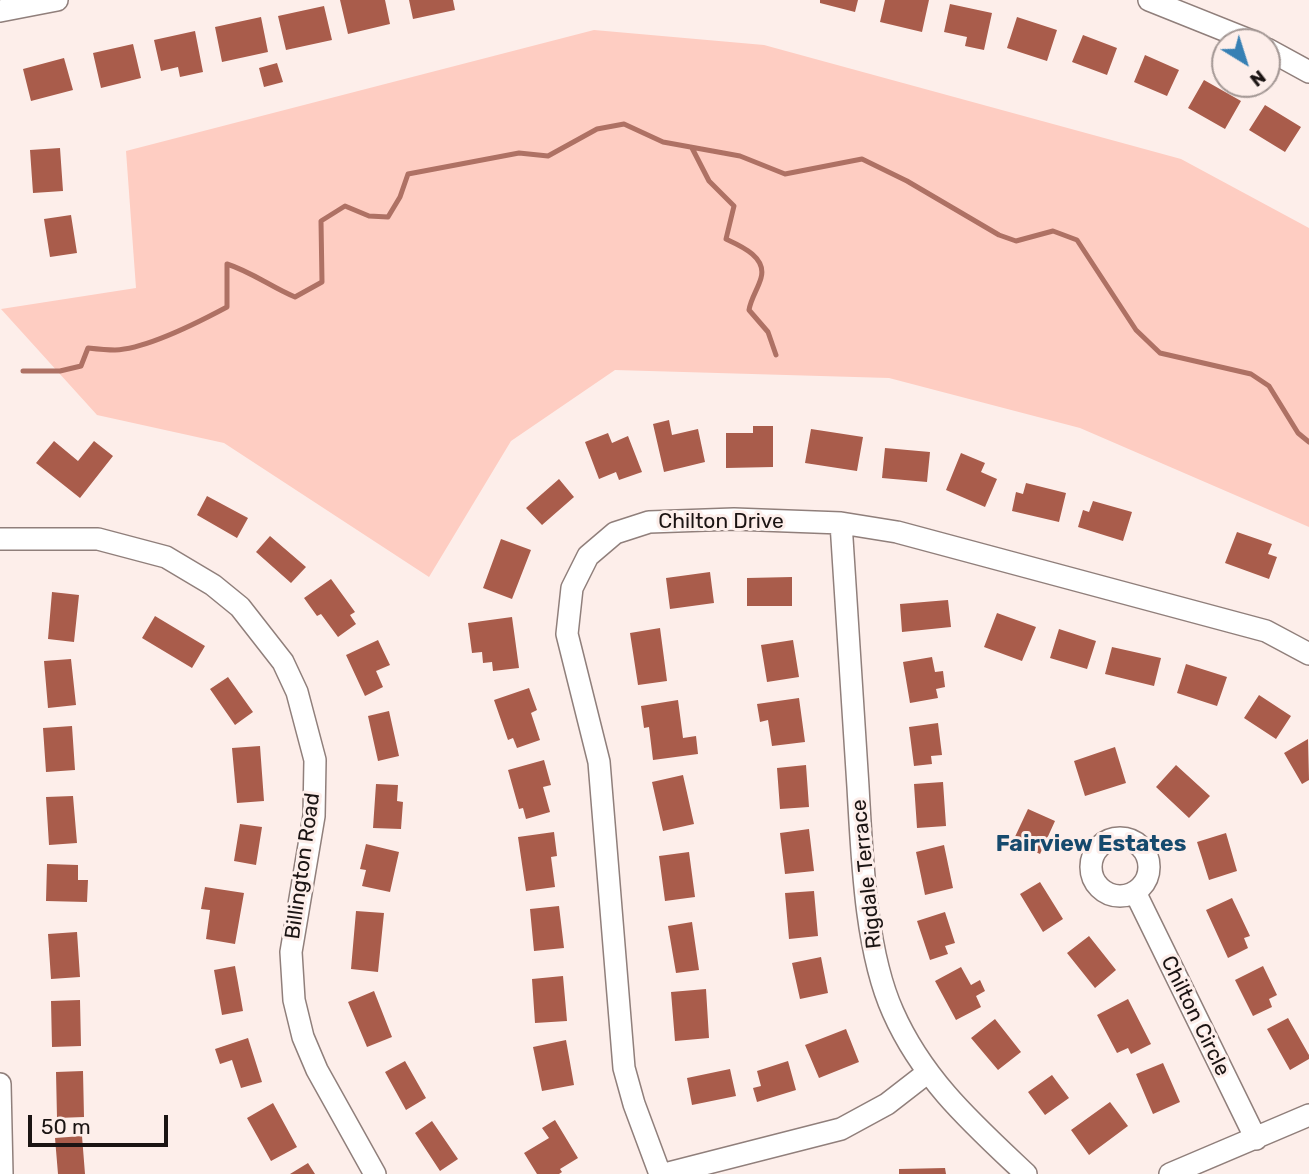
<!DOCTYPE html>
<style>
body{margin:0}
#map{position:relative;width:1309px;height:1174px;overflow:hidden;background:#fdeeea;font-family:Rubik,sans-serif}
canvas{display:block}
.north{position:absolute;left:1211px;top:28px;width:70px;height:70px;box-sizing:border-box;background:#fdeeea;border:2px solid #a39794;border-radius:50%;rotate:142deg;font-size:19px;font-weight:700;line-height:28px;text-align:center;color:#1b1413}
.north::after{content:'';display:block;margin:auto;width:24px;height:32px;background:#3780b4;clip-path:polygon(50% 0,100% 100%,50% 72%,0 100%)}
.scale{position:absolute;left:28px;top:1115px;width:140px;height:32px;box-sizing:border-box;border:4px solid #1b1413;border-top:0;padding-left:9px;font-size:21px;line-height:24px;white-space:nowrap;color:#1b1413;-webkit-text-stroke:5px #fdeeea;paint-order:stroke}
</style>
<div id="map">
<canvas width="1309" height="1174"></canvas>
<div class="north">N</div>
<div class="scale">50 m</div>
</div>
<script>
const context = document.querySelector('canvas').getContext('2d');
context.lineJoin = 'round';
function paint(path, color) { context.fillStyle = color; context.fill(path, 'evenodd'); }
function strokePath(path, color, width, dash) { context.strokeStyle = color; context.lineWidth = width; context.lineCap = dash ? 'butt' : 'round'; context.setLineDash(dash || []); context.stroke(path); }
function label(font, color, halo, rows, align = 'center') {
  context.font = font + ' Rubik,sans-serif'; context.lineWidth = 6; context.setLineDash([]); context.textBaseline = 'middle'; context.strokeStyle = halo; context.fillStyle = color; for (const [text, x, y, turn = 0] of rows) {
    context.save(); context.translate(x, y); context.rotate((+turn || 0) * Math.PI / 180); context.textAlign = isNaN(turn) ? turn : align; if (halo) context.strokeText(text, 0, 0); context.fillText(text, 0, 0); context.restore();
  }
}
paint(new Path2D(`
 M594 30 764 45 1181 159 1309 228V527L1080 428 889 378 615 370 511 441 429 577 224 443 97 415 1 309 136 288 126 151Z`), '#fecdc2');
strokePath(new Path2D(`
 M692 148 709 181 734 206 726 239C741 246 767 257 761 278 758 289 751 298 749 310L768 332 776 355
 M23 371H60L81 366 88 348C97 349 106 350 115 350 146 349 199 322 227 307V264C252 272 271 287 295 297L322 282 321 221 345 206 369 216 388 217 400 197 408 174 519 153 548 156 597 129 624 124 663 142 740 156 785 174 862 159 907 181 999 235 1016 241 1053 231 1077 240 1136 330 1160 353 1251 374 1269 386 1298 433 1309 442`), '#ae7164', 5);
paint(new Path2D(`
 M340 0H385L390 24 348 34Z
 M409 0H453L455 10 413 19Z
 M820 0H858L855 12 820 3Z
 M885 0H929L922 32 880 22Z
 M950 4 992 13 984 50 965 46 967 37 944 32Z
 M324 6 332 40 286 50 278 16Z
 M261 17 268 52 222 62 215 27Z
 M1017 17 1057 30 1047 61 1007 48Z
 M195 31 203 72 180 77 178 67 161 71 154 40Z
 M1083 35 1117 48 1107 75 1072 62Z
 M133 44 141 78 101 88 93 53Z
 M1145 55 1179 70 1167 96 1134 82Z
 M64 58 73 90 31 101 23 69Z
 M277 63 283 82 264 87 259 68Z
 M1204 80 1241 101 1225 129 1188 108Z
 M1265 105 1301 127 1285 152 1249 130Z
 M60 148 63 191 33 193 30 150Z
 M71 215 77 253 50 257 44 219Z
 M669 420 672 435 698 429 705 462 664 472 653 424Z
 M753 426H773V467L726 468V433H753Z
 M811 429 863 437 857 471 805 463Z
 M608 433 612 443 628 436 642 472 619 480 616 472 599 479 585 442Z
 M54 441 78 461 94 441 113 456 80 498 36 463Z
 M885 448 930 452 927 482 882 478Z
 M961 453 985 463 981 472 997 479 985 507 946 490Z
 M559 479 574 497 542 525 526 508Z
 M1026 483 1066 493 1059 522 1012 511 1016 492 1023 494Z
 M207 496 248 518 237 538 197 515Z
 M1093 501 1132 512 1123 541 1078 527 1083 510 1089 512Z
 M1237 532 1272 544 1268 554 1277 557 1269 579 1225 563Z
 M270 536 306 567 291 583 256 552Z
 M501 539 531 550 512 599 483 588Z
 M710 572 714 603 670 609 666 578Z
 M792 577V606H747V578Z
 M331 579 355 612 350 615 356 624 338 637 321 614 317 616 304 598Z
 M52 592 79 595 74 642 48 639Z
 M948 600 951 627 902 632 900 604Z
 M997 613 1036 627 1022 661 984 647Z
 M155 616 205 646 192 668 142 638Z
 M512 617 519 668 493 671 492 662 483 663 482 652 472 653 468 623Z
 M660 628 667 681 638 685 630 633Z
 M1059 629 1096 641 1087 669 1050 658Z
 M378 640 390 665 376 671 383 687 365 696 346 655Z
 M793 640 799 677 767 682 761 645Z
 M1112 647 1161 658 1154 686 1105 674Z
 M932 657 935 672 943 671 945 687 936 689 938 698 910 703 903 662Z
 M71 659 76 705 48 708 44 661Z
 M1186 664 1227 677 1217 706 1177 693Z
 M228 677 253 712 235 725 210 689Z
 M529 688 537 710 531 713 540 740 517 748 513 738 508 740 494 700Z
 M1259 695 1291 716 1276 739 1244 718Z
 M799 698 805 742 772 746 768 720 760 722 757 704Z
 M678 700 683 738 696 736 698 754 653 760 649 727 644 728 641 706Z
 M389 711 399 756 378 761 368 716Z
 M938 723 942 755 931 756 932 764 914 766 909 727Z
 M72 726 75 770 46 772 43 728Z
 M1308 739 1309 780 1302 784 1284 753Z
 M260 746 264 801 237 803 232 748Z
 M1115 747 1126 783 1085 796 1074 761Z
 M544 760 551 785 543 787 550 812 526 819 523 808 519 809 508 770Z
 M806 765 809 807 780 809 777 768Z
 M1176 765 1210 796 1189 818 1156 787Z
 M683 775 694 824 663 831 652 782Z
 M943 782 946 826 917 828 914 784Z
 M376 784 398 785 397 801 403 802 401 829 373 828Z
 M73 796 77 843 49 845 46 797Z
 M1028 809 1055 821 1040 854 1013 841Z
 M240 824 262 827 256 865 234 861Z
 M809 829 814 871 785 874 780 833Z
 M554 832 557 856 551 857 555 887 526 891 518 837Z
 M1226 833 1237 871 1209 880 1197 842Z
 M366 844 399 852 390 892 362 886 366 870 360 869Z
 M944 845 953 888 925 895 916 852Z
 M689 852 695 897 665 901 659 856Z
 M47 864 78 865V880H88L87 902 46 901Z
 M1040 882 1063 919 1043 932 1020 894Z
 M205 887 244 893 235 944 206 939 210 910 201 909Z
 M814 891 818 936 789 939 785 893Z
 M1232 898 1250 936 1244 938 1248 948 1228 958 1206 910Z
 M559 906 564 948 534 951 530 909Z
 M356 911 384 913 378 972 351 969Z
 M945 912 955 943 945 946 948 954 930 960 917 921Z
 M692 922 699 970 676 973 668 926Z
 M77 932 80 977 51 979 48 934Z
 M1089 936 1116 970 1095 988 1067 953Z
 M821 957 828 993 800 999 792 963Z
 M235 966 243 1011 222 1015 214 970Z
 M1263 966 1277 995 1269 999 1272 1007 1253 1016 1235 980Z
 M961 967 971 985 980 980 985 991 976 996 981 1007 956 1020 935 981Z
 M563 976 567 1021 535 1023 532 979Z
 M706 989 709 1038 675 1041 671 992Z
 M374 991 392 1037 367 1047 348 1002Z
 M1128 999 1151 1044 1131 1054 1128 1048 1117 1053 1097 1015Z
 M80 1000 81 1046 52 1047 51 1001Z
 M1288 1018 1309 1055V1059L1290 1070 1267 1029Z
 M995 1019 1021 1052 998 1070 971 1038Z
 M846 1029 859 1062 819 1078 805 1045Z
 M248 1038 262 1082 241 1088 232 1060 220 1064 215 1049Z
 M566 1040 574 1085 542 1091 533 1047Z
 M405 1061 426 1098 406 1110 385 1072Z
 M788 1061 796 1090 757 1102 753 1088 761 1086 757 1071Z
 M1163 1063 1180 1102 1153 1114 1136 1074Z
 M730 1069 736 1096 692 1105 687 1078Z
 M83 1071 84 1117 57 1118 56 1072Z
 M1052 1075 1069 1098 1045 1115 1028 1092Z
 M1110 1102 1128 1126 1089 1155 1071 1130Z
 M273 1103 297 1147 271 1161 247 1118Z
 M555 1120 578 1158 560 1169 562 1172 559 1174H537L524 1153 549 1138 542 1128Z
 M432 1121 458 1159 440 1171 415 1133Z
 M82 1136 85 1174H58L55 1138Z
 M308 1163 315 1174H290Z
 M945 1168 946 1174H899V1169Z`), '#a95c4b');
const minor = new Path2D(`
 M1149 0 1254 42
 M0 11 57 0
 M1267 49 1309 72
 M841 523C846 611 852 699 858 787 862 855 865 950 893 1012 923 1080 973 1124 1026 1174
 M0 539H98L166 557 213 585 240 607 283 662 297 692 315 760 314 816 291 952 294 1000 303 1037 317 1070 375 1174
 M1091 867a29 29 0 1 1 58 0a29 29 0 1 1-58 0Z
 M1135 892 1256 1139
 M0 1084 2 1174
 M660 1174 634 1104 624 1068 599 762 567 634 572 588 588 556 615 533 649 522 734 519 841 523 897 532 1266 631 1309 654
 M665 1174 841 1129 887 1104 927 1073
 M1170 1174 1309 1115`);
strokePath(minor, '#907f7b', 24);
strokePath(minor, '#fff', 21);
label('21px', '#1b1413', '#fdeeea', [
 ["Chilton Drive",721,522],
 ["Billington Road",303,866,-82],
 ["Rigdale Terrace",867,874,-96],
 ["Chilton Circle",1195,1016,64]
]);
label('bold 23px', '#164a6d', '#fdeeea', [
 ["Fairview Estates",1091,844]
]);
</script>
